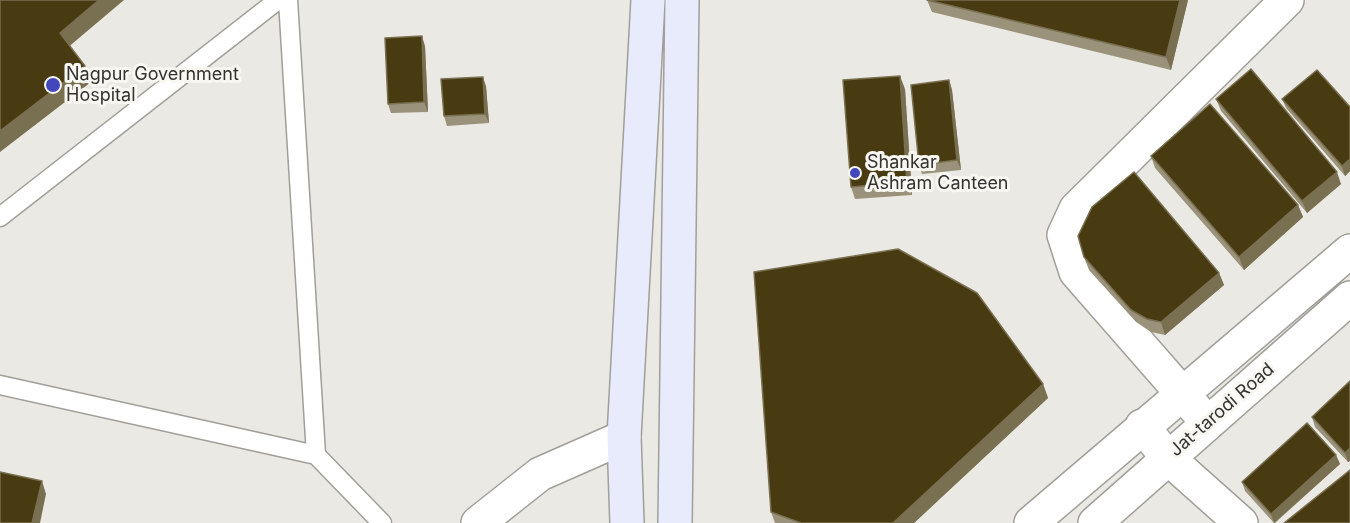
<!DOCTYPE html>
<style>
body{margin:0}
canvas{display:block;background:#ebe9e3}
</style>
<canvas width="1350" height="523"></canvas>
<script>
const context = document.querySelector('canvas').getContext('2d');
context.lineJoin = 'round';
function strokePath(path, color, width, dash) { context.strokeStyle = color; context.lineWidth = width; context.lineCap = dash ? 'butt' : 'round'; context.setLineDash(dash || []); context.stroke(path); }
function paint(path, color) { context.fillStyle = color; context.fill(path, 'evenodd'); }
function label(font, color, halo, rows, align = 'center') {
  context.font = font + ' Inter,sans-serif'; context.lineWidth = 6; context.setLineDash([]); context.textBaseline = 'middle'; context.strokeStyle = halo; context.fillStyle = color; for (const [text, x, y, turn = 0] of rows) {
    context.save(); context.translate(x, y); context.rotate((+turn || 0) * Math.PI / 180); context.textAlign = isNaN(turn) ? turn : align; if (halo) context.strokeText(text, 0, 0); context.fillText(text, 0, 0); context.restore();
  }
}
const service = new Path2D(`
 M288 0 316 455
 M0 217 278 0
 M0 385 316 455 382 523`);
const minor = new Path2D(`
 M1208 423 1076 272 1064 235 1076 209 1287 0
 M1142 426 1168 458 1241 523`);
const tertiary = new Path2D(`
 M478 523 540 474 624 437
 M1031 523 1350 251
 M1095 523 1350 298`);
const secondary = new Path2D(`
 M627 523 624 437 648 0
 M675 523 682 0`);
strokePath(service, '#a19f99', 21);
strokePath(minor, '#a19f99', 36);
strokePath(tertiary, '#a19f99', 36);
strokePath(secondary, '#a19f99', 36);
strokePath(service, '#fff', 18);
strokePath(minor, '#fff', 33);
strokePath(tertiary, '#fff', 33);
strokePath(secondary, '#e7ebfc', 33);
paint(new Path2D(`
 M927 0H1188L1171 70 932 12Z
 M425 46 428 112 391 113 388 104Z
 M949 80 952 90 961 170 922 174 919 165Z
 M486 86 489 123 447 126 444 116Z
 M905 89 912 195 855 199 851 187Z
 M1216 99 1341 184 1307 213 1221 111Z
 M1282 99 1350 107V171L1345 176 1286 108Z
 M1151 156 1298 205 1303 217 1244 270 1155 168Z
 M1084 257 1219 273 1224 285 1165 335 1151 332 1136 322 1089 270Z
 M1350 381V461L1348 462 1315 427 1312 417Z
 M1043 384 1048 398 914 523H775L771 512Z
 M1336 455 1340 464 1275 523H1274L1245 491 1242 482Z`), '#9a927a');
paint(new Path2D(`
 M99 0H124L66 49 60 33Z
 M1180 0H1188L1171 70 1166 57Z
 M422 36 425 46 428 112 424 102Z
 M85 66 91 82 0 152V131Z
 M900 76 905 89 912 195 907 182Z
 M483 77 486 86 489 123 485 114Z
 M949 80 952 90 961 170 957 160Z
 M1350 159V171L1345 176 1342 166Z
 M1337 172 1341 184 1307 213 1302 201Z
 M1298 205 1303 217 1244 270 1239 257Z
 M1219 273 1224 285 1165 335 1161 322Z
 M1043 384 1048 398 914 523H893Z
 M1350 448V461L1348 462 1345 453Z
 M1336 455 1340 464 1274 523 1271 514Z
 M42 481 46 494 40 523H32Z`), '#796f51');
const building = new Path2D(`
 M0 0H99L60 33 85 66 0 131Z
 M927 0H1180L1166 57Z
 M422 36 424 102 388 104 385 38Z
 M1251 69 1337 172 1302 201 1216 99Z
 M1317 70 1350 107V159L1342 166 1282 99Z
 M900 76 907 182 851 187 843 80Z
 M483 77 485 114 444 116 441 79Z
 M949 80 957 160 919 165 911 85Z
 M1210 104 1298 205 1239 257 1151 156Z
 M1134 172 1219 273 1161 322 1147 319 1131 310 1084 257 1078 236 1092 207Z
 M898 249 977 293 1043 384 893 523H801L771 512 754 272Z
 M1350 381V448L1345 453 1312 417Z
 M1307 423 1336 455 1271 514 1242 482Z
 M1350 470V523H1284Z
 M0 472 42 481 32 523H0Z`);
paint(building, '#483b12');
strokePath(building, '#796f51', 1.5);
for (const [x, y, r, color] of [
 [53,85,8,"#4247bc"],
 [855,173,6,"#4247bc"]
]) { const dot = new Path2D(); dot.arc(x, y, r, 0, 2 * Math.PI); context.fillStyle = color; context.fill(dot); strokePath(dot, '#f9f7f1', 2); }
label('18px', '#333230', '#f9f7f1', [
 ["Nagpur Government",66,75],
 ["Hospital",66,96],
 ["Shankar",867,163],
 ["Ashram Canteen",867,184]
], 'left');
label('18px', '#333230', '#f9f7f1', [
 ["Jat-tarodi Road",1222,410,-41]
]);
</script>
